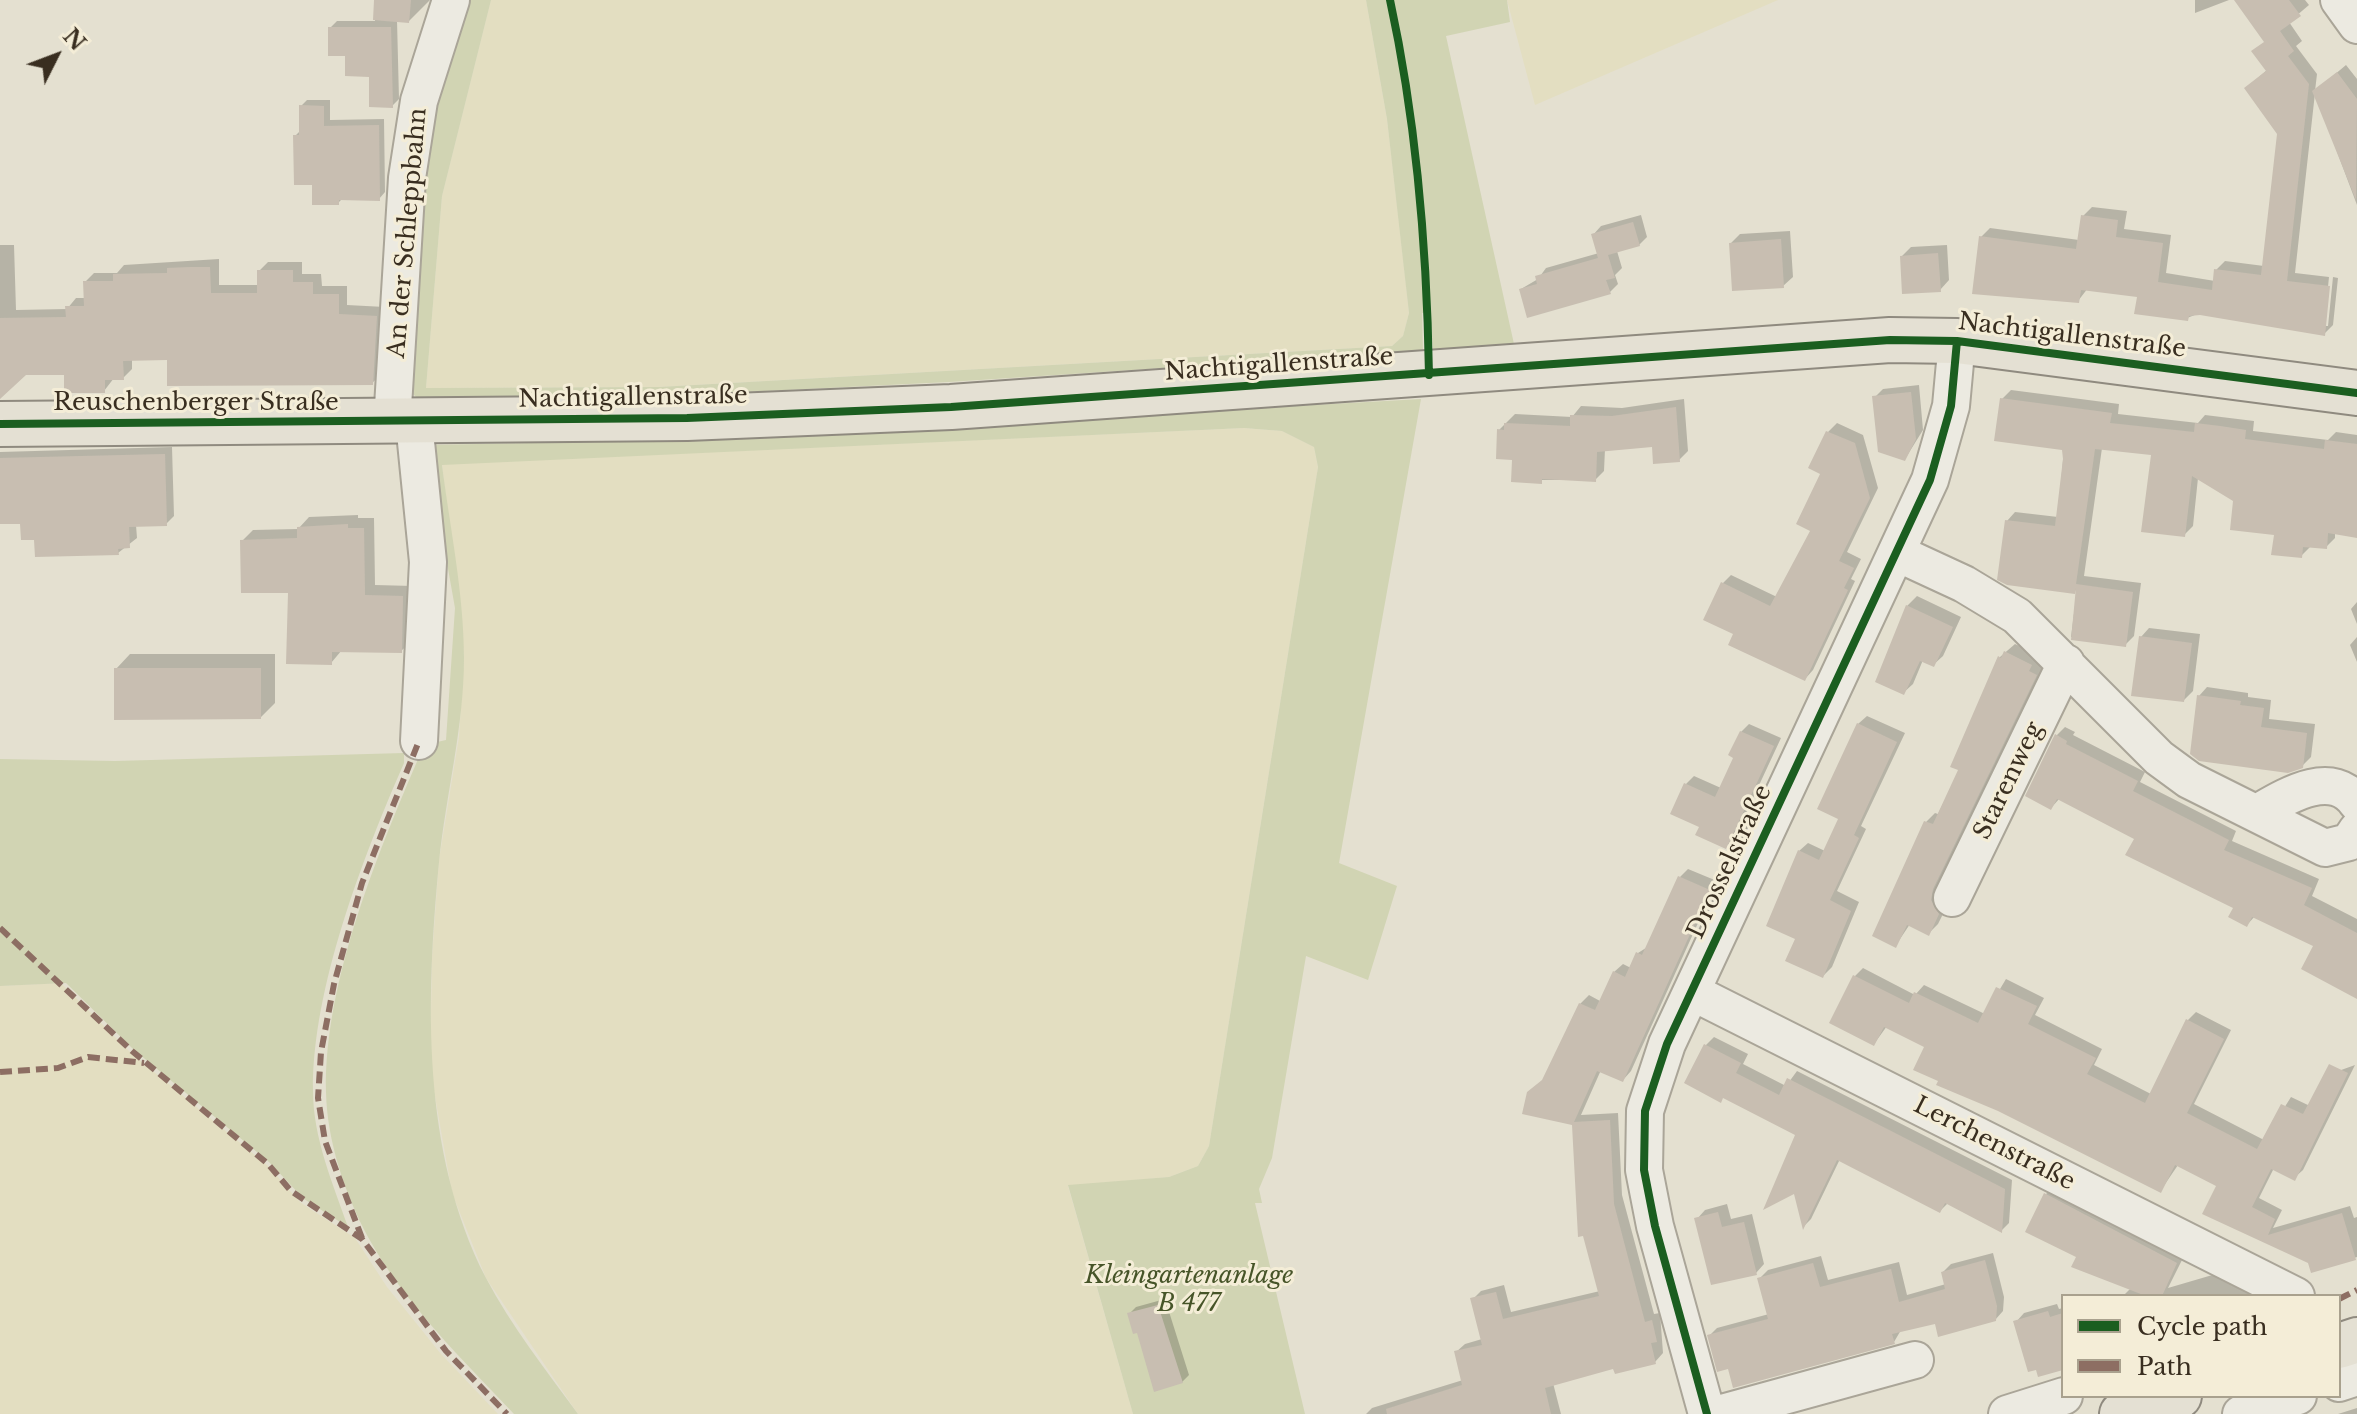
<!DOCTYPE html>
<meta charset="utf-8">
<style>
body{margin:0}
#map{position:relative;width:2357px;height:1414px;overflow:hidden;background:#e4e0d0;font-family:"Libre Baskerville",serif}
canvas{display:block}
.legend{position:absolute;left:2061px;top:1294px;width:280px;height:104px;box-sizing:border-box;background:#f4edd7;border:2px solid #a9a18e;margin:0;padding:10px 14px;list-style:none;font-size:24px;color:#392e20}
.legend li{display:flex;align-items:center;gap:16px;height:40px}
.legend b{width:40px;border:2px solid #a9a18e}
.north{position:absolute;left:16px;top:16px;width:80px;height:80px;-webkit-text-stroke:6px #f4edd7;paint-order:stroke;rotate:48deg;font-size:22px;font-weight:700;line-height:32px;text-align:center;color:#392e20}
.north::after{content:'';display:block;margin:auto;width:28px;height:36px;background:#392e20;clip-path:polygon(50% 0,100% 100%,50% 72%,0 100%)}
</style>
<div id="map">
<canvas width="2357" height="1414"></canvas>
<ul class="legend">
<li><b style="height:10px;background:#1b5e20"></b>Cycle path</li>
<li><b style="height:10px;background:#8d6e63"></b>Path</li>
</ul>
<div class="north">N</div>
</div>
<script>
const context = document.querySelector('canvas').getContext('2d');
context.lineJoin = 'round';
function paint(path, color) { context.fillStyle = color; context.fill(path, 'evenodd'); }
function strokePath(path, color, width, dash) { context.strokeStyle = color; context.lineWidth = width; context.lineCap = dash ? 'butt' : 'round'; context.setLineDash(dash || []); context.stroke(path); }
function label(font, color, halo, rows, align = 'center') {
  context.font = font + ' "Libre Baskerville",serif'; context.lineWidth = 6; context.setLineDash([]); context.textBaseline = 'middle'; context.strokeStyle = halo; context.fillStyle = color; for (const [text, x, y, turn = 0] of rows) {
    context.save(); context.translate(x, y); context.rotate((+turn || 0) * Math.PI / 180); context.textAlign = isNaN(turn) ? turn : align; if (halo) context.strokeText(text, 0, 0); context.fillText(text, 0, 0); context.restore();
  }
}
paint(new Path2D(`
 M491 0H1366L1387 119 1404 266 1409 313 1403 336 1392 346 659 387 426 388 442 196Z
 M1507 0H1778L1535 105Z
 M1244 428 1282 431 1314 447 1318 467 1209 1146 1198 1166 1169 1177 1068 1186 1133 1414H578L486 1278 452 1193 430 1068 432 958 439 860 459 737 464 656 442 464Z
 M61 983 131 1053 267 1165 301 1203 355 1238 387 1287 441 1354 498 1414H0V986Z`), '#e3dec1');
paint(new Path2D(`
 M462 0H491L442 196 426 388 659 387 1392 346 1403 336 1409 313 1387 119 1366 0H1507L1510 22 1446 36 1514 344 1433 350 1430 311 1422 313 1423 351 949 382 684 395 417 398 409 390 429 103Z
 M1421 399 1339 863 1397 886 1368 980 1306 956 1272 1158 1259 1189 1262 1203H1255L1305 1414H1133L1068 1185 1169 1177 1198 1166 1209 1146 1318 467 1314 447 1282 431 1244 428 442 465C450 528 464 594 464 658 464 727 446 794 439 862 426 1000 421 1151 486 1278 511 1326 546 1370 578 1414H514C463 1360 404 1303 368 1237 345 1194 327 1141 326 1092 324 979 380 848 424 745L446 740 455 608 426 445 686 440Z
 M404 753V763C363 857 312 988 313 1091 313 1138 333 1184 348 1227L304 1199 269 1162 133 1049 66 983 0 986V759L115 761Z`), '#d1d4b3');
paint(new Path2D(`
 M376 0H430L409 21 397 20 399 99 392 106 330 28 337 21H375Z
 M2195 0H2229L2195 13Z
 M2236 0H2305L2309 5 2289 22 2302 41 2296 46 2317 74 2315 91 2346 65 2357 79V205L2315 93 2295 273 2329 277 2324 326H2328L2333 277 2338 278 2333 325 2324 334 2200 313 2187 318 2139 295 2088 288 2078 301 1981 237 1990 228 2079 240 2083 216 2092 207 2127 211 2124 229 2171 235 2166 273 2215 281 2216 270 2225 261 2264 266 2279 134 2246 88 2267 70 2265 41Z
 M307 100H330V120L384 119 385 192 379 199 343 198 338 203 295 136 301 130V106Z
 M1641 215 1647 237 1639 245 1617 251 1622 268 1615 275 1618 284 1610 292 1521 289 1538 279 1546 268 1599 253 1593 235 1601 226Z
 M1790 231 1793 277 1783 286 1731 243 1740 234Z
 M0 245H14L16 310 67 309 76 298H86L85 282 94 273H117L124 265 219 259V285H259V271L268 262H302V274H321L322 286H347V305L385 307 382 374 372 383 168 358 132 359V369L123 378H114L104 391 66 373H25L0 384Z
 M1947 245 1949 280 1940 290 1902 256 1911 247Z
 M1919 385 1923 430 1905 459 1875 397 1883 389Z
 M2011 390 2119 404 2118 414 2198 423 2205 415 2254 421 2253 431 2328 440 2336 432 2357 435V536L2335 532V538L2326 547H2310L2301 556 2236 500 2198 478 2193 526 2184 535 2153 453 2102 448 2084 576 2141 583 2134 636 2125 645 2071 637 2077 589 2074 592 2007 521 2015 512 2058 517 2064 448 2002 399Z
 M1684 399 1688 451 1679 460 1654 445 1605 449 1604 471 1595 480H1513L1515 458 1499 430 1515 414 1572 417 1581 406 1622 408Z
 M1837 423 1863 435 1878 488 1847 552 1861 559 1851 579 1855 581 1813 670 1805 679 1736 633 1722 584 1731 575 1777 597 1812 530 1828 432Z
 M172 447 174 516 166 524 136 525 137 538 118 553 36 537 22 522H0V452Z
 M358 515V518H374L375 585 413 586 412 641 401 651 342 650 331 663 290 591 242 541 253 530 298 529 309 517Z
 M1917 596 1961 617 1943 656 1933 665 1923 660 1913 684 1903 693 1907 606Z
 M2357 602V624L2351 609Z
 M2149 628 2200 634 2193 691 2184 700 2141 637Z
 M2357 637V662L2350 645Z
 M2015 644 2040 655 2037 662 2045 666 1942 878 1939 890 1948 904 1938 924 1929 933 1910 924 1896 945 1926 822 1935 813 1938 814 1960 769 1953 766 2000 657Z
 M130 654H275V703L261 717 116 669Z
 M2207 687 2248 693V697L2271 700 2269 719 2315 724 2311 757 2302 766 2199 696Z
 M1867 716 1905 733 1861 826 1866 829 1837 891 1859 902 1832 967 1823 976 1798 938 1799 851 1808 843 1825 851 1840 818 1858 724Z
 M1749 724 1781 738 1734 839 1726 847 1701 826 1673 813 1686 784 1694 776 1721 788 1736 757 1741 732Z
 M2065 727 2075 732 2073 735 2145 772 2140 782 2236 831 2232 841 2319 879 2312 896 2357 919V996L2316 945 2255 916 2247 925 2235 907 2137 838 2060 798 2051 808 2057 735Z
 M1688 869 1717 881 1631 1071 1623 1080 1601 1070 1581 1115 1618 1113 1622 1195 1654 1314 1660 1313 1663 1353 1655 1362 1615 1367 1553 1383 1561 1414H1366L1372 1408 1463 1380 1456 1352 1465 1344 1482 1339 1473 1299 1481 1291 1504 1285 1511 1312 1600 1291 1574 1123 1545 1078 1580 1004 1589 995 1600 1001 1614 972 1623 964 1631 968 1638 953 1649 946 1680 877Z
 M1863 968 1915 995 1924 985 1985 1014 2006 979 2044 998 2035 1015 2102 1049 2094 1065 2151 1094 2188 1020 2196 1012 2231 1030 2194 1104 2264 1140 2291 1097 2310 1106 2330 1074 2355 1065 2303 1170 2294 1178 2274 1168 2259 1198 2282 1210 2273 1228 2350 1206 2354 1218 2357 1217V1257L2312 1271 2309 1262 2205 1213 2218 1185 2178 1165 2161 1190 1940 1081 1927 1046 1887 1026 1874 1044 1854 977Z
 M1714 1037 1748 1054 1743 1064 1786 1086 1797 1071 2012 1180 2009 1223 2001 1231 1948 1203 1940 1211 1840 1159 1811 1219 1804 1226 1798 1134 1725 1096 1687 1083 1706 1045Z
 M2055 1186 2185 1254 2168 1288 2226 1271 2250 1283 2254 1296H2123L2131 1288 2078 1256 2046 1194Z
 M1727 1204 1731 1219 1752 1214 1764 1264 1756 1273 1697 1219 1705 1210Z
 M1993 1253 2004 1297 2003 1311 1995 1320 1936 1322 1901 1330 1894 1342 1730 1367 1709 1336 1717 1328 1769 1314 1760 1278 1768 1270 1821 1256 1828 1280 1899 1262 1907 1295 1946 1284 1943 1272 1951 1264Z
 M1165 1299 1189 1375 1182 1382 1138 1331 1129 1314 1136 1307Z
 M2057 1304 2059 1309 2063 1308V1367L2016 1322 2024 1313Z
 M2357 1408V1414H2338Z`), '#0003');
paint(new Path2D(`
 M374 0H411L409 23 373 20Z
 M2234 0H2289L2301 16 2280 31 2294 51 2288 56 2309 84 2287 281 2330 286 2325 336 2200 315 2189 316 2188 321 2134 314 2137 297 2081 290 2079 303 1972 294 1979 236 2076 249 2081 215 2118 220 2116 237 2163 243 2158 282 2212 290 2214 269 2261 275 2277 134 2244 88 2266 71 2251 51 2264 42Z
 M328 27H391L393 108 369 107V77L345 76V56H328Z
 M2337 72 2357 99 2356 200 2312 91Z
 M299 105 324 106V126L379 125 380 201 339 200V205H312V185H294L293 135H299Z
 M1633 222 1640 246 1608 255 1615 278 1606 280 1611 294 1527 318 1519 289 1537 284 1535 276 1598 258 1591 234Z
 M1781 239 1784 288 1732 291 1729 243Z
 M1938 253 1941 292 1902 294 1900 256Z
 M191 267H210L211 293H257V270H293V282H313V294H339V314L377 316 373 385 167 386V360L123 361 124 380H105V393H64V375H26L0 399V318L66 317 65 306H84L83 281H113V274L167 273V268Z
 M1911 392 1916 439 1905 461 1878 452 1872 396Z
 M2000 398 2112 413 2110 423 2194 432 2195 423 2220 426 2246 430 2245 439 2324 449 2325 440 2357 444V538L2328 533 2327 549 2303 547 2302 558 2271 555 2274 535 2230 530 2233 501 2192 476 2185 537 2141 532 2151 455 2095 449 2076 584 2133 592 2126 647 2071 640 2076 587 2075 594 2007 585 1997 580 2005 520 2055 526 2063 459 2062 450 1994 441Z
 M1676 407 1680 462 1653 464 1652 447 1597 452 1596 482 1542 479V484L1511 482 1512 460 1496 459 1497 429 1504 430V423L1570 426V415L1612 416Z
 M1826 431 1855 443 1870 498 1839 561 1854 568 1844 588 1848 590 1805 681 1728 645 1733 634 1703 620 1721 582 1770 606 1810 531 1796 524 1820 474 1808 468Z
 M165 454 167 526 129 527 130 548 118 549 119 555 35 557 34 540H21L20 524H0V458Z
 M348 524V528H364L365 595 403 596 402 653 332 652V665L286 664 288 593H241L240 540 297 538V527Z
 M1906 605 1953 627 1934 667 1920 661 1904 695 1875 682Z
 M2139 636 2192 643 2184 702 2131 696Z
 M2004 651 2032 665 2029 671 2037 675 1933 889 1931 900 1939 914 1929 936 1907 925 1896 948 1872 936 1924 821 1933 824 1958 770 1950 767 1998 656 2001 658Z
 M114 668H261V719L114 720Z
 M2197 695 2241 701 2240 705 2264 708 2261 727 2307 733 2303 768 2288 773 2199 761 2190 754Z
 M1857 723 1897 742 1854 835 1859 838 1830 900 1851 911 1823 978 1785 961 1795 939 1766 926 1798 850 1819 860 1838 819 1817 809Z
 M1740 731 1774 746 1726 849 1695 835 1699 827 1670 814 1684 783 1715 797 1733 758 1728 755Z
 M2055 734 2067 741 2066 744 2138 781 2133 791 2229 840 2224 850 2312 888 2304 905 2357 933V999L2301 969 2313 946 2252 917 2247 927 2228 917 2233 908 2125 855 2134 839 2057 799 2051 810 2025 796Z
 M1678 876 1710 890 1623 1082 1597 1071 1574 1122 1610 1120 1614 1204 1645 1322 1652 1320 1657 1342 1651 1343 1656 1364 1615 1374 1613 1369 1545 1388 1551 1414H1387L1386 1409 1462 1385 1454 1351 1482 1345 1470 1298 1496 1292 1503 1319 1599 1296 1583 1236 1578 1237 1572 1125 1522 1114 1527 1092 1542 1080 1579 1003 1595 1010 1613 971 1625 977 1636 952 1642 955Z
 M1853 975 1909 1003 1914 992 1978 1023 1996 987 2037 1006 2028 1024 2096 1058 2087 1074 2145 1103 2186 1019 2224 1039 2187 1113 2257 1149 2281 1104 2303 1114 2329 1064 2348 1073 2295 1181 2271 1169 2252 1207 2275 1219 2268 1235 2342 1213 2356 1260 2311 1273 2308 1263 2202 1214 2216 1186 2175 1165 2161 1193 1998 1111 1936 1085 1938 1081 1913 1070 1924 1047 1884 1027 1874 1046 1829 1023Z
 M1704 1044 1741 1063 1736 1073 1779 1095 1787 1078 2005 1189 2002 1233 1945 1203 1940 1213 1837 1160 1803 1230 1794 1194 1763 1210 1795 1135 1723 1098 1721 1103 1684 1083Z
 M2044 1193 2177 1263 2162 1296H2146L2071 1267 2076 1257 2025 1232Z
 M1718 1212 1722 1227 1744 1222 1757 1275 1711 1285 1694 1218Z
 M1985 1260 1997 1306 1996 1321 1938 1337 1935 1324 1892 1334 1895 1344 1733 1388 1728 1369 1717 1372 1707 1335 1768 1319 1757 1278 1813 1263 1820 1287 1891 1269 1899 1302 1945 1289 1941 1272Z
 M1158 1305 1183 1383 1154 1392 1137 1333 1133 1334 1127 1313Z
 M2048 1311 2050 1317 2063 1313V1370L2038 1377 2036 1370 2028 1372 2013 1321Z`), '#c8beb1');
const minor = new Path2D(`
 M2339 0 2357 25
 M414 422 428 562 419 741
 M392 423 407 178 419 101 451 0
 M1897 553 1964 584 2017 616 2159 758 2189 780 2325 848 2349 842 2357 830
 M2257 813C2285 797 2332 767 2357 803
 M1952 898 2066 663
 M1692 992 2296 1296
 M2339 1383 2357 1377
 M1707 1414 1655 1226 1644 1170 1645 1111 1667 1044 1930 480 1951 406 1957 341
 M1718 1414 1915 1360
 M2007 1414 2064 1396
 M2241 1414 2298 1396`);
const major = new Path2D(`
 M0 424 687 418 951 407 1890 340 1957 341 2357 393
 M2339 1346 2357 1340
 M2122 1414 2179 1396`);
strokePath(minor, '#aaa598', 40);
strokePath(major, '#8f8a7f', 48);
strokePath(minor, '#eceae1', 36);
strokePath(major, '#e4e0d3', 44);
strokePath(new Path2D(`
 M0 928 132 1051 268 1164 291 1191 362 1239 446 1351 507 1414
 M0 1072 58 1068 88 1057 144 1063
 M362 1238 325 1141 318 1098 321 1052 334 984 362 883 419 741
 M2339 1299 2357 1290`), '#8d6e63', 6, [12, 6]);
strokePath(new Path2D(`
 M1390 0C1417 124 1427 249 1429 375
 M0 424 687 418 951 407 1890 340 1957 341 2357 393
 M1707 1414 1655 1226 1644 1170 1645 1111 1667 1044 1930 480 1951 406 1957 341`), '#1b5e20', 8);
label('24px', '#392e20', '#f4edd7', [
 ["An der Schleppbahn",408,233,-85],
 ["Nachtigallenstraße",2072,336,7],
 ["Nachtigallenstraße",1279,365,-4],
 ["Nachtigallenstraße",633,398,-1],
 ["Reuschenberger Straße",196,403],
 ["Starenweg",2009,781,-64],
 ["Drosselstraße",1730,862,-65],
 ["Lerchenstraße",1994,1144,27]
]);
label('italic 24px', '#465428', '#f4edd7', [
 ["Kleingartenanlage",1189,1276],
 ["B 477",1189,1304]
]);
</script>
